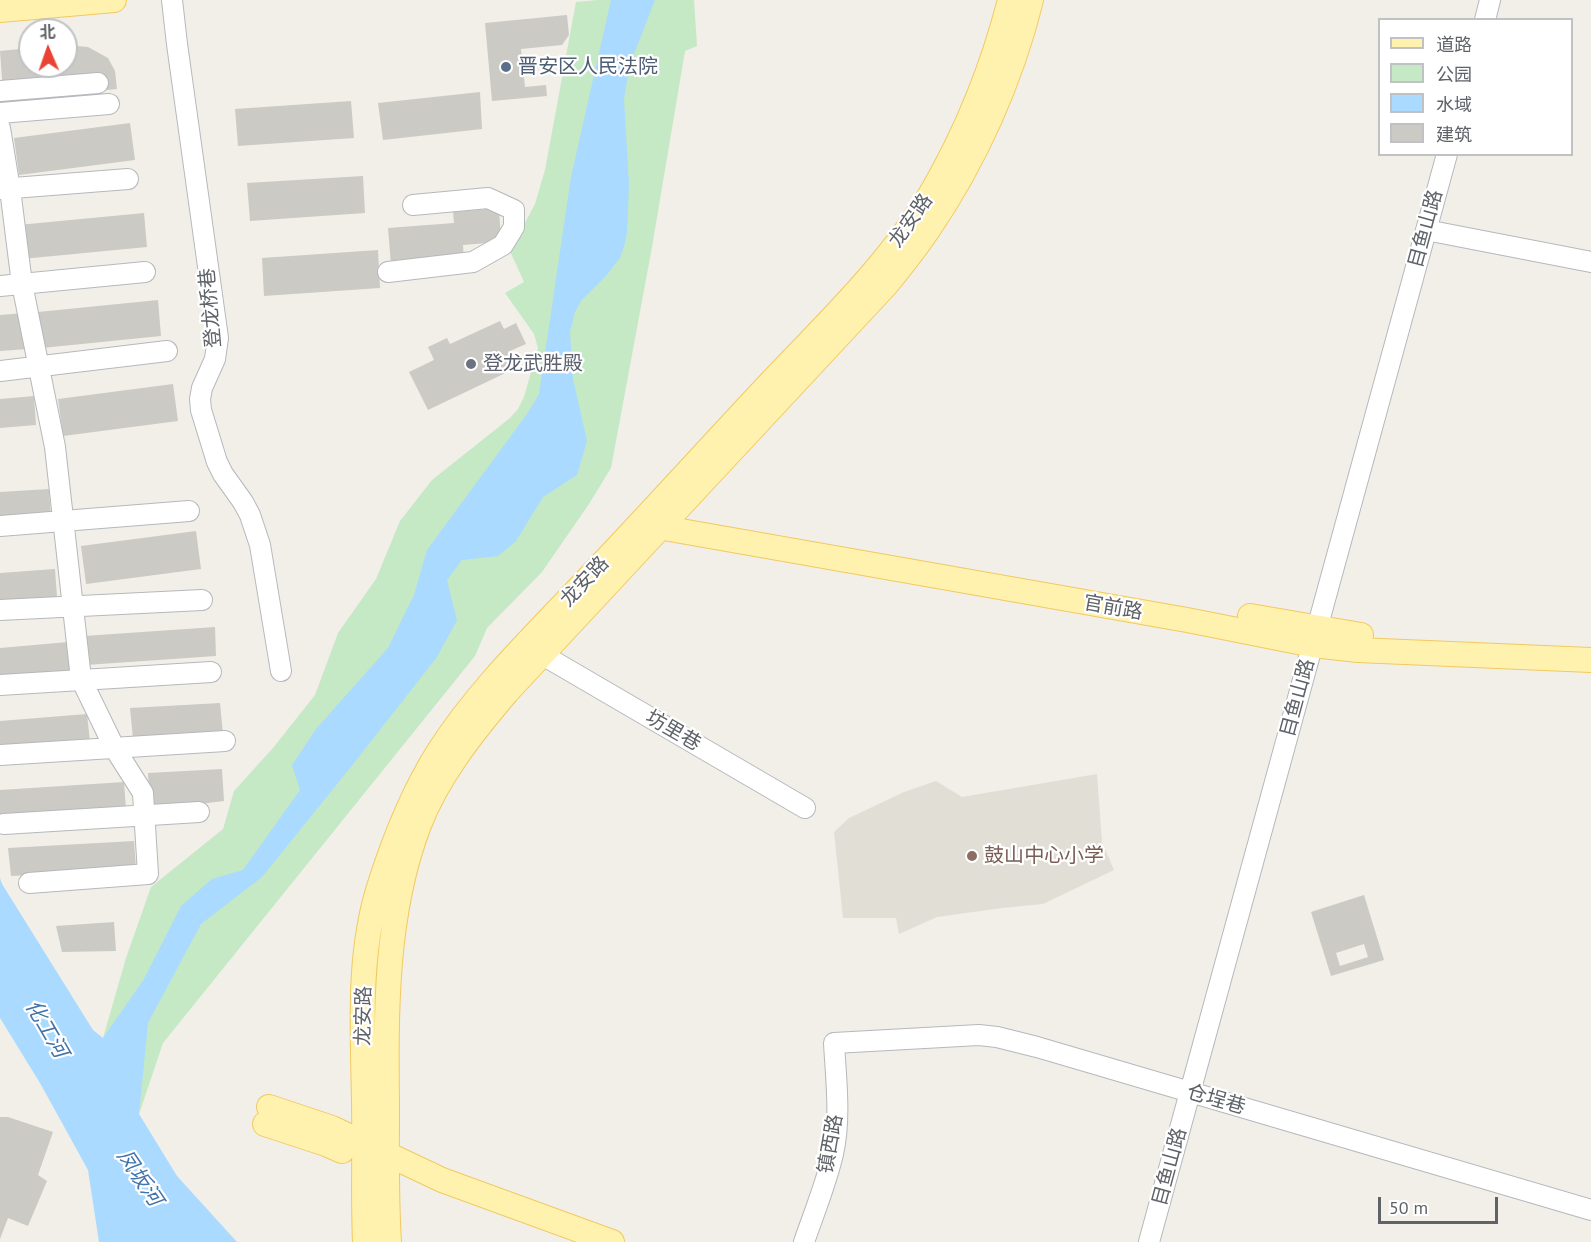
<!DOCTYPE html>
<meta charset="utf-8">
<style>
body{margin:0}
#map{position:relative;width:1591px;height:1242px;overflow:hidden;background:#f1efe8;font-family:"PT Sans","Noto Sans SC",sans-serif}
canvas{display:block}
.legend{position:absolute;left:1378px;top:18px;width:195px;height:138px;box-sizing:border-box;background:#fff;border:2px solid #bfc1c3;margin:0;padding:8px 10px;list-style:none;font-size:18px;color:#5f6368}
.legend li{display:flex;align-items:center;gap:12px;height:30px}
.legend b{width:30px;border:2px solid #bfc1c3}
.north{position:absolute;left:18px;top:18px;width:60px;height:60px;box-sizing:border-box;background:#fff;border:2px solid #bfc1c3;border-radius:50%;rotate:358deg;font-size:16px;font-weight:700;line-height:24px;text-align:center;color:#5f6368}
.north::after{content:'';display:block;margin:auto;width:21px;height:27px;background:#ea4335;clip-path:polygon(50% 0,100% 100%,50% 72%,0 100%)}
.scale{position:absolute;left:1378px;top:1197px;width:120px;height:27px;box-sizing:border-box;border:3px solid #5f6368;border-top:0;padding-left:8px;font-size:18px;line-height:21px;white-space:nowrap;color:#5f6368;-webkit-text-stroke:4px #fff;paint-order:stroke}
</style>
<div id="map">
<canvas width="1591" height="1242"></canvas>
<ul class="legend">
<li><b style="height:8px;background:#fff2af"></b>道路</li>
<li><b style="height:16px;background:#c5e8c5"></b>公园</li>
<li><b style="height:16px;background:#aadaff"></b>水域</li>
<li><b style="height:16px;background:#cccac5"></b>建筑</li>
</ul>
<div class="north">北</div>
<div class="scale">50 m</div>
</div>
<script>
const context = document.querySelector('canvas').getContext('2d');
context.lineJoin = 'round';
function paint(path, color) { context.fillStyle = color; context.fill(path, 'evenodd'); }
function strokePath(path, color, width, dash) { context.strokeStyle = color; context.lineWidth = width; context.lineCap = dash ? 'butt' : 'round'; context.setLineDash(dash || []); context.stroke(path); }
function label(font, color, halo, rows, align = 'center') {
  context.font = font + ' "PT Sans","Noto Sans SC",sans-serif'; context.lineWidth = 4.5; context.setLineDash([]); context.textBaseline = 'middle'; context.strokeStyle = halo; context.fillStyle = color; for (const [text, x, y, turn = 0] of rows) {
    context.save(); context.translate(x, y); context.rotate((+turn || 0) * Math.PI / 180); context.textAlign = isNaN(turn) ? turn : align; if (halo) context.strokeText(text, 0, 0); context.fillText(text, 0, 0); context.restore();
  }
}
paint(new Path2D(`
 M1097 774 1102 842 1114 870 1043 904 1002 908 937 917 899 934 896 918H843L834 832 849 818 904 792 936 781 962 797Z`), '#e1ded6');
paint(new Path2D(`
 M598 0H694L697 46 685 51 652 247 611 468 589 504 542 572 487 628 475 656 163 1043 139 1114 103 1038 126 958 151 887 223 829 234 791 273 748 315 695 338 633 376 579 400 521 432 480 510 418 518 409 524 397 538 348 534 334 505 293 524 282 510 251 535 204 545 170 576 2Z`), '#c5e8c5');
paint(new Path2D(`
 M611 0H655L629 67 624 100 629 183 627 233 624 247 620 258 605 277 581 301 575 312 570 332 573 379 587 441 577 475 543 497 516 541 498 556 462 560 447 580 457 620 437 657 354 763 262 877 201 924 148 1023 139 1114 177 1176 237 1242H99L88 1170 40 1083 0 1018V878L2 884 93 1030 103 1038 144 979 181 906 212 879 243 870 300 790 292 765 316 729 388 648 414 595 427 550 527 414 539 394 571 177Z`), '#aadaff');
paint(new Path2D(`
 M567 15 569 35 562 45 521 49 525 87 546 85 547 96 492 101 485 23Z
 M66 45 88 47 108 58 115 71 117 89 88 92 3 93 0 51 30 48V66H66Z
 M480 92 482 129 383 140 378 103Z
 M351 101 354 138 238 146 235 109Z
 M130 123 135 160 19 175 14 138Z
 M363 176 365 213 250 221 247 183Z
 M499 208 501 242 463 245 464 260 391 265 388 228 454 223 453 212Z
 M144 213 147 247 22 259 18 225Z
 M378 250 380 288 264 296 262 258Z
 M158 300 161 336 42 348 38 312Z
 M25 313 28 349 0 351V315Z
 M500 321 504 329 516 323 526 344 510 351 518 367 428 410 409 372 434 360 428 347 447 338 450 344Z
 M173 384 178 421 63 436 58 399Z
 M34 396 36 425 0 428V399Z
 M49 489 51 517 0 520V492Z
 M196 531 201 569 86 584 81 546Z
 M55 569 57 597 0 601V573Z
 M215 627 216 656 86 665 84 636Z
 M68 642 71 671 0 676V648Z
 M220 703 223 734 133 739 130 708Z
 M87 714 90 742 0 749V721Z
 M222 769 224 801 150 810 148 773Z
 M124 782 126 810 0 819V790Z
 M134 841 136 869 11 876 8 848Z
 M1364 895 1384 960 1331 976 1311 912ZM1364 944 1368 957 1340 966 1336 953Z
 M114 922 116 951 62 952 56 926Z
 M0 1117H8L53 1132 38 1175 47 1181 28 1226 8 1218 0 1239Z`), '#cccac5');
const minor = new Path2D(`
 M172 0 177 44 218 338 215 359 202 388 200 399 201 410 217 462 223 474 243 502 250 515 260 545 281 671
 M1485 20 1490 0
 M0 91 98 83
 M0 113 109 104
 M0 128 10 189 22 284 55 447 81 679 115 749 143 793 148 874 29 883
 M0 189 128 179
 M1426 230 1591 262
 M388 272 473 262 503 245 514 227V210L488 198 413 205
 M0 286 145 272
 M0 371 167 351
 M0 526 189 511
 M0 610 202 600
 M541 654 805 808
 M0 685 211 672
 M0 755 225 741
 M4 824 199 812
 M804 1242C814 1213 826 1184 833 1154 841 1118 836 1080 834 1043L979 1035 997 1037 1037 1047 1591 1210
 M1149 1242 1447 154`);
const major = new Path2D(`
 M0 10 114 0
 M647 525 1187 620 1313 645 1358 650 1591 660
 M1250 616 1361 635
 M269 1107 332 1128 442 1180 612 1242
 M265 1124 326 1144 342 1151
 M365 1242C363 1196 365 1149 364 1103 363 1031 357 954 380 884 395 837 413 792 439 751 479 689 533 637 583 584 647 517 709 448 773 380 830 320 891 262 933 190 967 131 993 66 1010 0
 M389 1242C386 1196 387 1151 387 1105 386 1012 385 914 419 825 438 776 473 732 507 692L886 285C901 267 915 249 928 230 975 161 1011 81 1031 0`);
strokePath(minor, '#b5b8bc', 22);
strokePath(major, '#f2c960', 26);
strokePath(minor, '#fff', 20);
strokePath(major, '#fff2af', 24);
for (const [x, y, r, color] of [
 [506,67,6,"#5c6f8a"],
 [471,364,6,"#6b7280"],
 [972,856,6,"#8d6e63"]
]) { const dot = new Path2D(); dot.arc(x, y, r, 0, 2 * Math.PI); context.fillStyle = color; context.fill(dot); strokePath(dot, '#fff', 2); }
label('20px', '#4e5e75', '#fff', [
 ["晋安区人民法院",518,67]
], 'left');
label('20px', '#5f6368', '#fff', [
 ["龙安路",911,221,-55],
 ["目鱼山路",1426,229,-75],
 ["登龙桥巷",211,308,-95],
 ["龙安路",585,582,-47],
 ["官前路",1113,608,10],
 ["目鱼山路",1298,698,-75],
 ["坊里巷",673,731,30],
 ["龙安路",364,1016,-89],
 ["仓埕巷",1216,1100,16],
 ["镇西路",831,1144,-80],
 ["目鱼山路",1170,1167,-75]
]);
label('20px', '#5b616d', '#fff', [
 ["登龙武胜殿",483,364]
], 'left');
label('20px', '#785e54', '#fff', [
 ["鼓山中心小学",984,856]
], 'left');
label('italic 21px', '#4174aa', '#fff', [
 ["化工河",46,1029,60],
 ["凤坂河",139,1178,56]
]);
</script>
